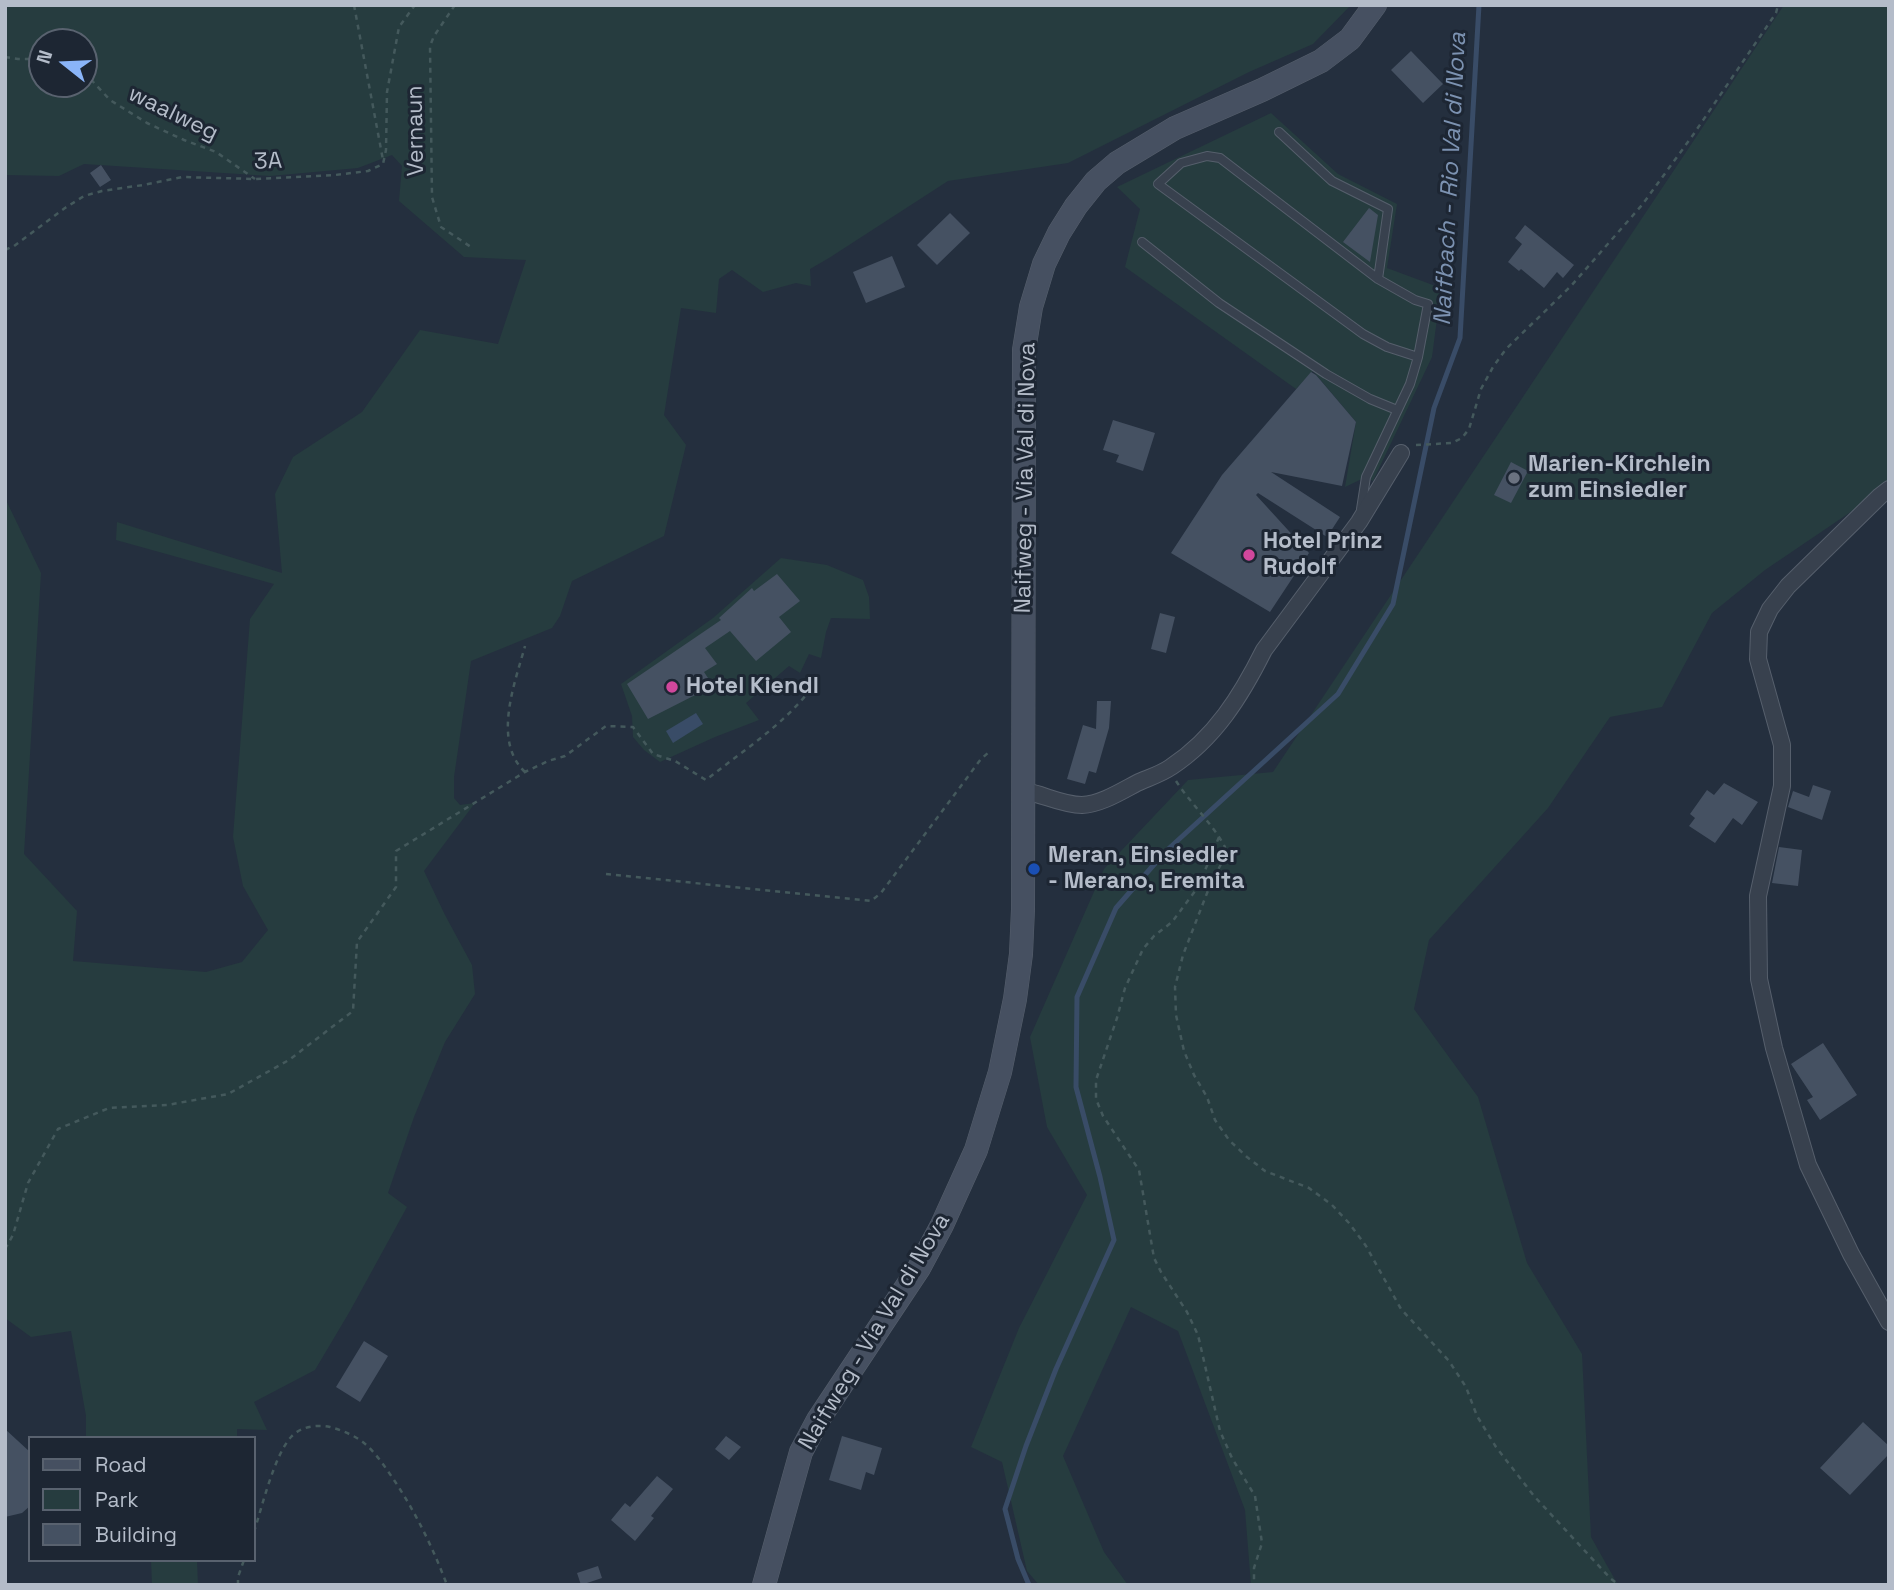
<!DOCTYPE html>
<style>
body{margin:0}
#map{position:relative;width:1894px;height:1590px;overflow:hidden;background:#242f3e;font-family:"Space Grotesk",sans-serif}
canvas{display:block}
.frame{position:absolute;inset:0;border:7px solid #b4bcc9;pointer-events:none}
.legend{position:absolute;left:28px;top:1436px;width:228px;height:126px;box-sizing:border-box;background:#1d2633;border:2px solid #59626f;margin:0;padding:9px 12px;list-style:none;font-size:21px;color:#b4bcc9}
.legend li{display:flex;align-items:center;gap:14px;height:35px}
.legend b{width:35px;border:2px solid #59626f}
.north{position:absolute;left:28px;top:28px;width:70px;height:70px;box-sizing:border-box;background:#1d2633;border:2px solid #59626f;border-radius:50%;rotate:288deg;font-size:19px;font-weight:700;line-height:28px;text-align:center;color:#b4bcc9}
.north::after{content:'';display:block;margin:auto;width:24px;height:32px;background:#8ab4f8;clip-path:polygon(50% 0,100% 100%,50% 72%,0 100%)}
</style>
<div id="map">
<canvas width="1894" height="1590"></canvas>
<div class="frame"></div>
<ul class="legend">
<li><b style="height:9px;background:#465061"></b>Road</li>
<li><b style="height:19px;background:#263c3f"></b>Park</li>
<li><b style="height:19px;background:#455162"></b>Building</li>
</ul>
<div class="north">N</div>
</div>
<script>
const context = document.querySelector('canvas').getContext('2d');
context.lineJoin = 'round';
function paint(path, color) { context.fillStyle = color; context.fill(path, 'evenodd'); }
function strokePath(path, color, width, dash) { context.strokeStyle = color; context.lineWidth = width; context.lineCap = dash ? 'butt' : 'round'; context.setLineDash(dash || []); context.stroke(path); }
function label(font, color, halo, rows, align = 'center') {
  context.font = font + ' "Space Grotesk",sans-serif'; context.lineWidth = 6; context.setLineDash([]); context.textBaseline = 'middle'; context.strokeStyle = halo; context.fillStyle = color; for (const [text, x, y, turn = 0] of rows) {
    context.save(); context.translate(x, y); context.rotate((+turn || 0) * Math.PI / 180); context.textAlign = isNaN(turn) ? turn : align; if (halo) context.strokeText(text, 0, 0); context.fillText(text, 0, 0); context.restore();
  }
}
paint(new Path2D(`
 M5 5H1351L1313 44 1249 72 1068 163 948 181 829 258 810 269 811 286 796 283 763 292 732 270 719 279 716 313 681 308 664 415 686 445 664 536 572 581 560 616 552 628 471 661 454 777V798L460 805 475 803 424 871 445 915 472 965 475 994 445 1042 414 1117 388 1193 407 1207 350 1311 315 1370 254 1402 267 1430 237 1429V1438H86V1416L71 1331 31 1337 5 1318V498L41 573 24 854 77 911 73 961 206 972 242 962 268 930 243 886 233 837 250 619 274 584 116 540 117 522 282 573 275 494 293 457 362 412 420 330 498 344 526 260 464 257 399 201 402 166 392 155 358 168 270 176 84 164 59 176 5 175ZM42 42H84V84H42Z
 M1784 5H1889V486L1765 570 1712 613 1662 707 1610 717 1548 808 1429 940 1414 1009 1478 1097 1527 1263 1582 1354 1591 1537 1618 1585H1251L1245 1510 1178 1331 1131 1307 1063 1456 1104 1552 1128 1585H1039L1027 1571 1002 1462 971 1447 1019 1328 1087 1195 1047 1127 1030 1037 1104 869 1188 780 1273 772Z
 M1271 113 1338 174 1397 204 1387 268 1441 288 1432 357 1373 481 1366 477 1345 487 1356 422 1313 371 1296 389 1125 267 1140 209 1117 187Z
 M781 558 827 565 863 580 869 597 870 619 831 618 826 632 821 658 809 654 800 673 789 666 746 703 759 720 715 737 660 762 644 750 633 737 632 716 621 684 713 618Z
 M151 1560H197L198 1585H152Z`), '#263c3f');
paint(new Path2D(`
 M696 713 703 724 673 743 666 731Z`), '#394c67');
strokePath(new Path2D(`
 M1029 1585 1018 1559 1005 1509 1026 1446 1056 1369 1114 1240 1100 1177 1076 1087 1077 997 1116 908 1165 852 1338 694 1393 604 1434 408 1460 338 1479 5`), '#394c67', 5);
paint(new Path2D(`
 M1411 51 1443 84 1423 103 1391 70Z
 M101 165 111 180 100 187 90 173Z
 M1369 208 1378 215 1370 262 1343 242Z
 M950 213 970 233 937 265 917 245Z
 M1525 225 1574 265 1563 278 1557 272 1544 288 1521 269 1519 271 1508 262 1522 244 1515 238Z
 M892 256 905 287 866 303 853 272Z
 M1311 372 1316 375 1356 422 1342 486 1271 472 1340 517 1327 537 1258 493 1256 495 1309 553 1270 612 1171 553 1222 475Z
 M1113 420 1155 433 1143 471 1116 462 1119 455 1103 450Z
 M1511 462 1528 471 1511 503 1494 495Z
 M777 574 800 601 779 617 791 632 756 661 730 631 705 648 717 664 704 672 710 681 706 683 709 688 648 719 627 684 721 620 719 618 752 588 754 591Z
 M1160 613 1175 617 1166 653 1151 649Z
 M1097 701H1111L1109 728 1096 773 1089 771 1085 784 1067 779 1083 725 1096 729Z
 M1724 783 1758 802 1742 825 1733 818 1715 843 1689 826 1695 818 1690 814 1707 790 1714 795Z
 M1813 785 1831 791 1822 820 1788 807 1793 791 1809 797Z
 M1779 847 1802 850 1798 886 1772 883Z
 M1823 1043 1857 1095 1820 1120 1807 1100 1813 1097 1791 1064Z
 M364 1341 388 1356 360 1402 336 1387Z
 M1863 1422 1889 1446V1454L1850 1495 1820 1468Z
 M5 1429 30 1452V1506L22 1513 5 1517Z
 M726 1436 741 1447 729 1460 715 1449Z
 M842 1436 882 1448 874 1475 866 1472 861 1490 829 1480Z
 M657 1476 673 1489 651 1516 654 1518 635 1541 611 1520 625 1503 630 1507Z
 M598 1566 602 1578 581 1585 577 1573Z`), '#455162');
const lane = new Path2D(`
 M1279 132 1332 181 1388 209 1378 279
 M1142 242 1219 303 1326 374 1370 399 1397 410
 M1361 509 1366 477 1410 384 1418 357 1428 304 1415 300 1378 279 1220 158 1207 156 1181 163 1158 184 1363 334 1387 347 1418 357`);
const street = new Path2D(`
 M1889 489 1880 496 1788 586 1770 609 1759 632 1758 659 1782 745V786L1758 896 1759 979 1774 1048 1808 1165 1851 1254 1889 1322
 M1024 791C1043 794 1062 805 1082 805 1101 804 1120 792 1137 783 1148 778 1161 774 1171 767 1215 738 1241 696 1264 650L1359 522 1401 453`);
const secondary = new Path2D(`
 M764 1585 801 1452 818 1420 919 1268 942 1225 976 1150 1000 1072 1015 999 1021 954 1023 909 1024 350 1031 307 1044 264 1059 233 1076 206 1096 181 1117 163 1175 128 1262 90 1321 61 1350 39 1375 5`);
strokePath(lane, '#565f6c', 10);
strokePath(street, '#565f6c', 18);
strokePath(secondary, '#565f6c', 24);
strokePath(new Path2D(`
 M354 5 383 160
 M455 5 434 36 430 46 432 197 441 227 471 247
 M5 57 18 59H42
 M84 72 110 100 147 123 184 140 216 152 255 179
 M5 250 14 246 65 208 84 196 102 191 143 185 182 177 255 179 335 175 368 171 383 164 386 150 387 92 399 27 415 5
 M1416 445 1452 443 1462 438 1469 429 1481 389 1493 367 1506 349 1571 286 1642 205 1693 135 1776 13 1778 5
 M525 772C492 741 515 683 525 646
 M1176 781C1191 804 1212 823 1225 847L1221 864 1209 888 1183 955 1175 987 1176 1015 1184 1051 1194 1075 1207 1097 1215 1120 1229 1140 1247 1157 1265 1171 1309 1188 1332 1205 1349 1223 1366 1246 1401 1309 1449 1361 1466 1387 1477 1416 1496 1447 1534 1496 1611 1579 1619 1585
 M1219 837 1198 887 1172 922 1154 936 1143 949 1125 988 1117 1018 1096 1080V1099L1103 1116 1139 1170 1154 1258 1161 1272 1187 1312 1198 1335 1220 1431 1232 1458 1255 1496 1262 1543 1254 1568V1585
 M606 874 871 901 881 893 981 759 989 752
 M5 1249 13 1235 28 1183 58 1129 109 1108 167 1105 228 1094 289 1060 353 1011 357 942 396 887V851L525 772 548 761 565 756 606 726 633 727 653 754 675 761 706 780C745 749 790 721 818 679
 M254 1532C262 1507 274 1456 291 1437 300 1427 316 1424 330 1427 341 1430 354 1435 364 1443 376 1453 385 1467 394 1480 416 1513 433 1548 447 1585
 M238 1585V1577L244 1560`), '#44595c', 2.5, [5, 5]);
strokePath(lane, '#38414e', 8);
strokePath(street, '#38414e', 16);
strokePath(secondary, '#465061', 23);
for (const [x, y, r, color] of [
 [1514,478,7,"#6b7280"],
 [1249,555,7,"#d1479c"],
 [672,687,7,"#d1479c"],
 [1034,869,7,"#1a4fb4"]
]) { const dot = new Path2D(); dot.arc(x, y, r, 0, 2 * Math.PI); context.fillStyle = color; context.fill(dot); strokePath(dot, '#1d2633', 2.5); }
label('23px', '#b4bcc9', '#1d2633', [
 ["waalweg",173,114,26],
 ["Vernaun",416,131,-91],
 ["3A",268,162,-2],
 ["Naifweg - Via Val di Nova",1026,478,-89],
 ["Naifweg - Via Val di Nova",875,1332,-59]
]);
label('bold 23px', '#b4bcc9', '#1d2633', [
 ["Marien-Kirchlein",1528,465],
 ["zum Einsiedler",1528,491],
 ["Hotel Prinz",1263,542],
 ["Rudolf",1263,568],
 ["Hotel Kiendl",686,687],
 ["Meran, Einsiedler",1048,856],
 ["- Merano, Eremita",1048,882]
], 'left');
label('italic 24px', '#7c92b1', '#1d2633', [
 ["Naifbach - Rio Val di Nova",1451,179,-87]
]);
</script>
